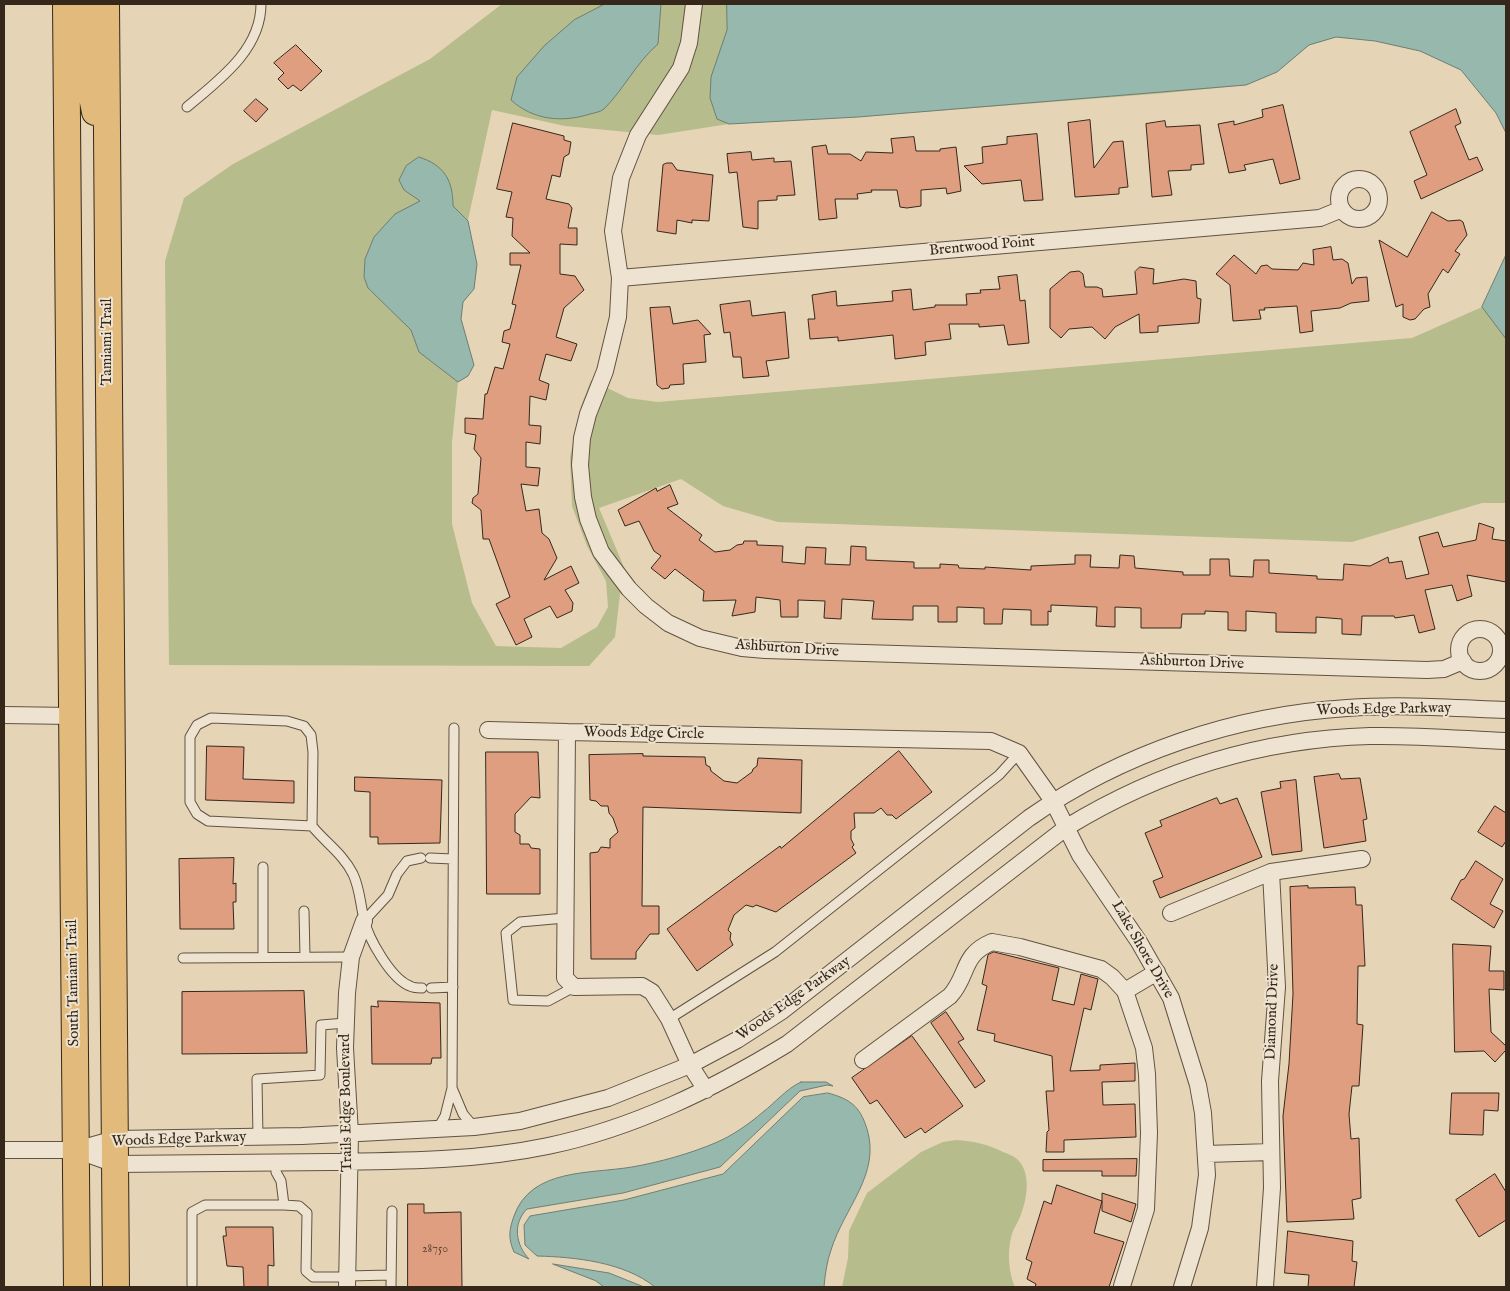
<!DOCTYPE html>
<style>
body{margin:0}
#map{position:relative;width:1510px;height:1291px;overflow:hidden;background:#e5d4b6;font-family:"IM FELL English",serif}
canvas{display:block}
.frame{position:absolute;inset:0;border:5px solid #35281b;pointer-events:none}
</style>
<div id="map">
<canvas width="1510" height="1291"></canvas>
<div class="frame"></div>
</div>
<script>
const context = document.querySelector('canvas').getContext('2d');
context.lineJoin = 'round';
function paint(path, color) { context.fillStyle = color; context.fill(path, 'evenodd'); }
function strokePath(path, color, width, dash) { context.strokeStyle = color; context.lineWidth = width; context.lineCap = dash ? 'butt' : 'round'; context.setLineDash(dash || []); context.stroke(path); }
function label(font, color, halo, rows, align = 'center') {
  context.font = font + ' "IM FELL English",serif'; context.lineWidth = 4; context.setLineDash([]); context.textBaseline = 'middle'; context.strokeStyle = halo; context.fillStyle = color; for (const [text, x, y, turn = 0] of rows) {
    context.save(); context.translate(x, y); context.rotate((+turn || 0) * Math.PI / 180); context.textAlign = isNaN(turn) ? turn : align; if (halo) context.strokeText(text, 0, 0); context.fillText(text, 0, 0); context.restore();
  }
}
paint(new Path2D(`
 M502 4H1506V133L1496 113 1461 70 1420 51 1375 41 1336 37 1309 45 1277 72 1247 85 1166 93 858 117 729 124 658 135 565 126 492 110 468 220 477 264 474 289 463 302 461 319 474 365 468 376 458 382 452 442V524L472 603 496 646 561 648 597 627 608 607 606 581 587 546 572 506 570 457 581 406 591 380 628 398 658 402 1412 338 1482 307 1506 255V503H1482L1352 542 778 522 723 506 681 479 599 508 626 572 620 594 615 637 589 666 169 665 165 261 184 198 233 164 430 59Z
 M956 1140C974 1141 987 1144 1003 1152 1008 1154 1014 1156 1017 1159 1032 1173 1027 1200 1020 1217 1017 1224 1012 1231 1011 1238 1007 1253 1009 1274 1015 1287H842L848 1258 849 1231 867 1193 921 1152 943 1142Z`), '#b7bc8c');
const water = new Path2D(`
 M605 4H661L658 44C636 63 624 89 604 109 600 112 594 113 590 114 562 123 533 120 511 100L517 77 544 46 574 20Z
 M727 4H1506V133L1496 113 1461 70 1420 51 1375 41 1336 37 1309 45 1277 72 1246 85 858 117 729 124 717 119 710 98 711 77 727 30Z
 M419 157C444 165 453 180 453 206L468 221 477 264 474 289 463 302 461 319 474 365 468 376 458 382 419 352 411 330 368 288 364 277 365 259 374 237 395 214 420 201 404 190 399 180 406 166Z
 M1506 255V339L1482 307Z
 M801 1082H826L833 1086 827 1085 800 1091 720 1167 623 1193 527 1209C512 1224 516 1245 529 1259L514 1252C508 1238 509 1230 514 1216 531 1168 590 1174 632 1167 660 1162 689 1154 715 1143 732 1136 749 1124 763 1112 776 1102 786 1089 801 1082Z
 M828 1093C850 1099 860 1106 867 1129 881 1174 844 1208 831 1250 827 1261 825 1275 824 1287H655C624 1262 575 1257 537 1256L525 1245 524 1225 530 1216 624 1200 723 1174 803 1097Z
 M553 1264 609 1273 644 1287H604L596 1281Z`);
paint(water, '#96b8ad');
strokePath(water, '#6f7e73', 1);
const building = new Path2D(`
 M296 45 322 71 301 91 293 85 288 89 278 79 284 73 274 63Z
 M256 99 268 109 256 122 244 111Z
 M1283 105 1300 179 1280 184 1273 159 1244 165 1246 170 1229 173 1218 124 1234 121V125L1263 117 1262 110Z
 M1456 109 1461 123 1455 126 1469 160 1477 157 1483 170 1421 199 1414 181 1427 175 1410 132Z
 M1090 120 1094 168 1113 142 1123 141 1128 187 1119 188V194L1075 197 1068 123Z
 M1165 121 1166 127 1200 125 1204 164 1191 165V170L1168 171 1172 195 1152 197 1146 124Z
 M513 123 564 136V140L571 142 569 154 564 157 560 177 552 175 546 199 569 204 572 208 568 228H577V245L560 244V274L575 276 584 290 564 308 556 337 577 344 571 361 546 354 539 380 549 384 546 400 530 396 529 425 541 426 540 444 526 442V467L540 468 538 486 521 484 526 511 539 509 542 533 549 539 557 558 544 580 571 566 579 583 565 590 573 603 572 611 557 618 550 606 524 619 532 637 516 645 496 604 510 597 489 539H483L481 510 472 503 473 498 478 494 481 458 474 449 476 435 465 433V418L483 419 485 394H487L495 367 503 369 510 344 502 342 504 331 510 329 516 305 512 304 521 265H510V253H530L512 236 513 218 506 217 512 192 497 189Z
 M1037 134 1043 200 1024 201 1021 180 982 184 964 166 983 163 982 147 1007 144V137Z
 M914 137 916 151H940V149L956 147 961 191 947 194 946 188 921 190V206L907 208 900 207 897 190H871L872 192 857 194 858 199H835L837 218 819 220 812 147 826 145 828 154H850L861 161 866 152 893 153 891 139Z
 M751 152 752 160 774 158V162L791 161 795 195 777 196V200L758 201V229L743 227 737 172 729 173 727 154Z
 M667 163H672L677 170 713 175 709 221 692 220V223L677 220 676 234 657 231 663 165Z
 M1432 212 1448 221 1460 220 1463 222 1467 235 1455 251 1460 254 1448 273 1443 269 1428 294 1430 307 1424 309 1415 319 1410 320 1403 317V304L1396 307 1379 240 1407 257Z
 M1331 247 1333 260 1342 259 1348 263 1352 284 1356 278 1367 277 1369 301 1351 303 1340 308 1311 311 1313 331 1300 333 1297 306 1264 308 1265 310H1259L1261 319 1233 321 1230 285 1216 274 1234 255 1256 274 1261 266 1267 265 1272 269 1298 270 1303 263 1314 265 1313 250Z
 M1140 267 1154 269 1153 284 1184 279 1196 281 1197 298 1201 299 1199 323 1158 326V332L1140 333 1139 314 1115 327 1105 339 1092 327 1069 329 1061 338 1050 328V289L1070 272 1079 271 1083 274 1085 287H1097L1102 289 1103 297 1137 294 1135 272Z
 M1017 275 1020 301 1025 300 1029 343 1008 345 1004 325 979 327V324H949L951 339 925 342 926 355 895 359 893 335 838 341V337L810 339 808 319H815L812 295 836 291 837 306 893 301 892 291 911 289 913 310 935 307V305H967L966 294 981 293 980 290 1000 289 998 277Z
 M750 301 752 316 785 312 789 358 766 361 769 376 743 378 741 357H733L730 332 724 333 720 305Z
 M670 307 673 324 698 320 711 334 704 335 706 362 683 364 684 384 670 385 669 388 662 389 657 385 650 308Z
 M670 485 678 504 667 508 702 535 699 540 715 552 730 550 737 545 743 544 744 541H757V545L783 546 782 562 805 564 806 547 826 548 825 564 850 565 851 546 866 547V560L914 562V568H940V564L958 565 959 568 985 569V567L1031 570V566L1075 564V555H1091L1090 567 1119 568 1120 555 1134 556 1135 568 1183 572V575H1210V559H1229L1230 576 1253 577 1254 560H1269V573L1317 576V579L1343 580 1344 564 1370 566 1388 557 1389 563 1402 561 1406 579 1429 574 1419 537 1438 532 1443 547 1476 540 1479 523 1494 528 1492 539 1506 541V582L1467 575 1472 596 1457 601 1452 585 1425 590 1435 629 1419 633 1414 615 1395 618 1394 616H1362L1361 635 1342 634V619L1316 617V633L1276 632V613L1246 611V631L1228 630V612L1205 611V614H1182L1181 628H1141V608L1115 607V627L1096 626 1097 607 1051 605V612L1048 611V625H1031V610L1003 609 1002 624H984V608L957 607V622H938V606H913V620L872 619 874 601 842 599 841 619 824 618 825 601 798 600V617H781L780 600 756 597 755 612 732 616 736 600 703 601 704 591 675 569 665 579 651 568 661 556 654 551 639 521 625 526 618 510 656 488 657 491Z
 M207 746 244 747 243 779 294 781V803L206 800Z
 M899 751 932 792 896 819 892 815H887L881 808 874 813H854L855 828 851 831V839L854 845 852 847 856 853 776 912 756 905 753 907 746 905 734 915 728 930 731 933 730 939 733 945 697 971 667 929 780 846 781 848Z
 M486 752H538L540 798 531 797 515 814V832L520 835V844H529L531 848 540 849V894H487Z
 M643 754V756L705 757 706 765 710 767 711 771 724 781 737 783 752 772 753 769 757 766 758 758 802 760 801 813 643 807 642 906H659V934H650L636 952V959H591L590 853 598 852 601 847 610 848V839L618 832 613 818 609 813 608 806H601L596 801 590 800 589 755Z
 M1339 774 1341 779 1360 778 1367 819 1363 820 1366 841 1324 848 1314 777Z
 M355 777 442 780 440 843 378 844V837H370V792L355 791Z
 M1296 780 1302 851 1272 855 1261 792 1281 788 1280 782Z
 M1217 798 1220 804 1237 798 1262 857 1160 898 1153 881 1163 877 1145 833 1162 826 1160 821Z
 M1495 806 1506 813V841L1502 847 1478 832Z
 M234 858 233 884 236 883V902H233L234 929H180L179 859Z
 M1476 861 1503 879 1490 904 1503 911 1494 928 1451 899 1461 880 1464 879Z
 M1308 886V888L1355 887 1356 905H1362L1365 966H1358L1357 1024 1363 1025 1359 1086H1352L1349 1114 1351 1139 1359 1138 1361 1198 1352 1200 1354 1219 1287 1222 1283 1116 1289 1064 1293 994 1290 887Z
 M1453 944 1491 946 1489 971H1504V990L1489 989 1491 1032 1506 1046V1050L1495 1062 1484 1051 1455 1052Z
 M994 952 1059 968 1052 1000 1074 1005 1081 974 1098 979 1091 1010 1084 1008 1070 1071 1100 1070V1065L1135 1063V1081L1102 1082 1103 1105 1135 1104 1136 1137 1064 1140V1152H1046L1047 1132 1049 1130 1046 1091H1054L1052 1056 994 1041 995 1034 977 1030 987 986 982 984 988 955Z
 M304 991 307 1053 182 1054V992Z
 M378 1001 440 1003 441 1058H432L431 1064H372L371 1006 378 1007Z
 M946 1012 964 1039 958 1042 985 1081 975 1088 931 1023Z
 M912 1036 963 1106 925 1133 921 1128 905 1138 877 1100 870 1104 852 1078Z
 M1452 1093H1499L1498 1111 1484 1110 1483 1135 1450 1134Z
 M1137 1159 1136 1176H1102V1171H1043V1160Z
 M1495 1174 1506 1192V1220L1479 1237 1456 1200Z
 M1057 1185 1102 1201V1193L1136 1204 1131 1222 1102 1211V1201L1094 1233 1124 1242 1109 1287H1035L1036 1284 1027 1279 1032 1262 1026 1259 1044 1201 1051 1204Z
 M408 1204H424V1213L461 1212 462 1287H408Z
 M226 1227H273L274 1266 268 1265V1287H244L243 1267 227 1266 223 1236H226Z
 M1288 1231 1353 1241 1352 1261 1357 1262 1354 1287H1308L1309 1275 1285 1273Z`);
paint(building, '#df9e80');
strokePath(building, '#35281b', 1);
const service = new Path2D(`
 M187 107C219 80 261 50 261 4
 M312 826 208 821 197 814 190 802V737L197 725 211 718 287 721 304 726 311 735 313 752 312 826C326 843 343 854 353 874 360 889 360 903 364 919 368 938 391 979 410 986 413 988 418 988 422 988
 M430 858 453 859
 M304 911 305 957
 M565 918 520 922 506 933 513 1000 548 1001 574 987
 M364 921 388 895 397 874 407 861 421 858
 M263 957V867
 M183 958 351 957
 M431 988 453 987
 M669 1019 775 952 999 775 1019 753
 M452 1088 454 728
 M437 1130 445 1116 452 1088 463 1114 474 1127
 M258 1138 257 1079 320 1075 321 1025 346 1023
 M276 1163V1172L281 1181 284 1205 299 1206 307 1213 306 1271 313 1277H347
 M347 1276 391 1275
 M192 1285V1212L205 1205H284
 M391 1287 392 1211`);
const minor = new Path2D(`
 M694 4 689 43 681 68 638 135 621 178 613 231 620 278 618 317 605 371 588 414 582 438 580 465 583 497 588 519 601 552 629 589 646 606 668 623 700 638 742 648 765 650 1427 670 1444 669 1463 661
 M1339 199a20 20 0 1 1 40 0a20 20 0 1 1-40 0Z
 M620 278 1320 218 1342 209
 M1459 650a21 21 0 1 1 42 0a21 21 0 1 1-42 0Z
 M4 715 72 716
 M488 730 567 732
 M1171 913 1271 872 1362 859
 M1125 991 1157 972
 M863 1060 950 996C969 975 961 955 992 942L1020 947 1101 969 1112 977 1125 991 1144 1048 1147 1074 1149 1133 1146 1209 1122 1286
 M706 1090 690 1065 669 1019 652 992 642 986 574 987 565 978 567 732 991 741 1019 753 1053 801 1080 855 1139 942 1171 998 1198 1085 1203 1113 1207 1175 1200 1228 1182 1287
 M4 1150H76L115 1139 302 1136 474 1127 520 1121 608 1098 690 1065 737 1040 782 1011 1029 818C1122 753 1235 715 1347 708 1400 704 1454 708 1506 710
 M76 1150 115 1164C187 1163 258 1163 330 1162 403 1161 476 1161 548 1146 634 1128 713 1089 787 1044L1067 827C1159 771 1262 739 1370 736 1415 735 1461 739 1506 741
 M1206 1154 1271 1152
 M347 1287 350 1134 345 1048 347 993 351 957 364 921
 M1265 1287 1272 1188 1270 1081 1277 987 1271 872`);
const primary = new Path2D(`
 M66 4 77 1287
 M84 4 86 67 95 112
 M106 4 116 1287`);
strokePath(service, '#615342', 11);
strokePath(minor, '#615342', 18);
strokePath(primary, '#35281b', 28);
strokePath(service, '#eee3d0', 9);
strokePath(minor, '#eee3d0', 16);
strokePath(primary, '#e2ba7b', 26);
label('12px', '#604634', null, [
 ["28750",435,1250]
]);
label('15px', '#35281b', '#eee3d0', [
 ["Brentwood Point",982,247,-5],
 ["Tamiami Trail",108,342,-90],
 ["Ashburton Drive",787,649,4],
 ["Ashburton Drive",1192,663,2],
 ["Woods Edge Parkway",1384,710,-1],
 ["Woods Edge Circle",644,734,1],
 ["Lake Shore Drive",1142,950,60],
 ["South Tamiami Trail",74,983,-91],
 ["Woods Edge Parkway",794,999,-35],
 ["Diamond Drive",1273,1012,-88],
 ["Trails Edge Boulevard",347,1103,-91],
 ["Woods Edge Parkway",179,1140,-2]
]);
</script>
